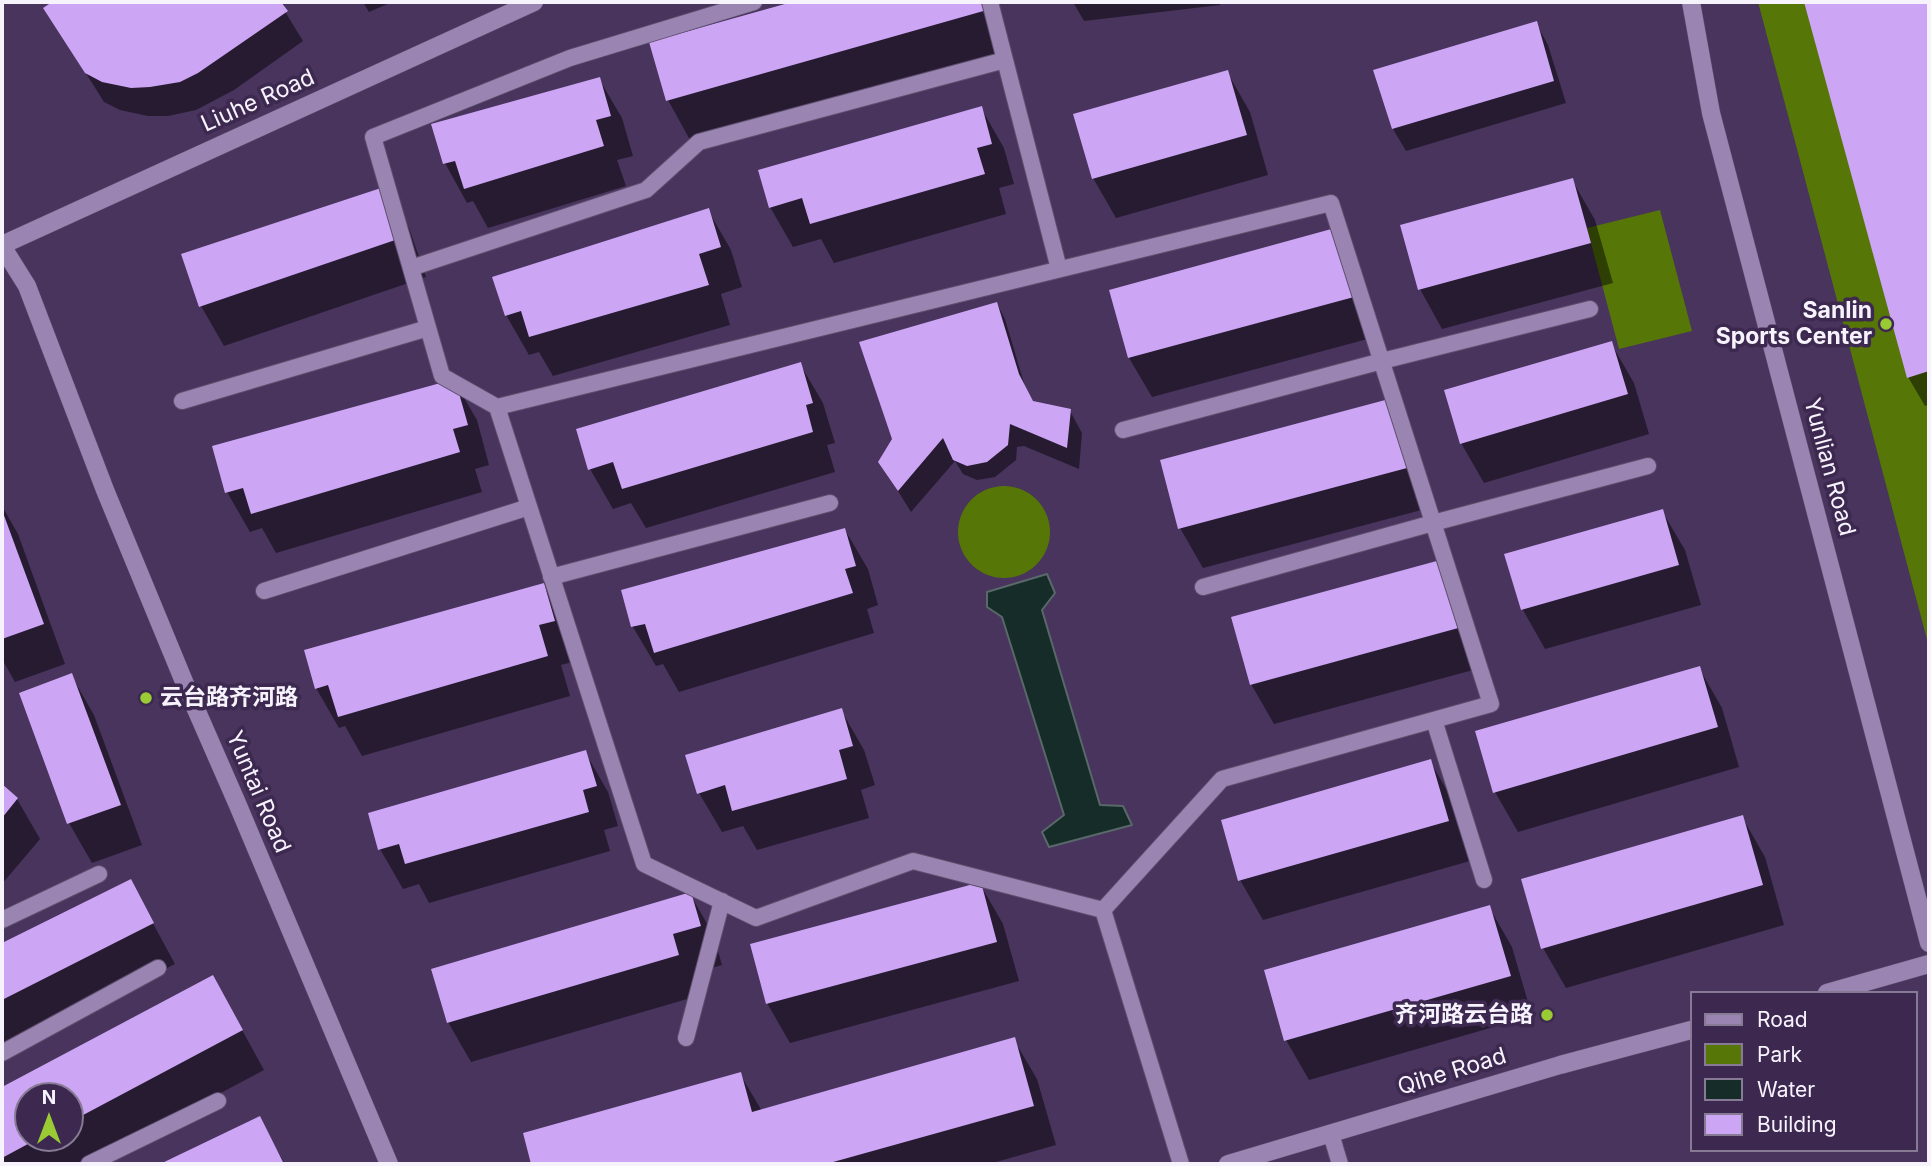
<!DOCTYPE html>
<meta charset="utf-8">
<style>
body{margin:0}
#map{position:relative;width:1931px;height:1166px;overflow:hidden;background:#48345c;font-family:Inter,sans-serif}
canvas{display:block}
.frame{position:absolute;inset:0;border:4px solid #f7f3fd;pointer-events:none}
.legend{position:absolute;left:1690px;top:991px;width:228px;height:161px;box-sizing:border-box;background:#3d2950;border:2px solid #877a95;margin:0;padding:9px 12px;list-style:none;font-size:21px;color:#f7f3fd}
.legend li{display:flex;align-items:center;gap:14px;height:35px}
.legend b{width:35px;border:2px solid #877a95}
.north{position:absolute;left:14px;top:1082px;width:70px;height:70px;box-sizing:border-box;background:#3d2950;border:2px solid #877a95;border-radius:50%;rotate:0deg;font-size:19px;font-weight:700;line-height:28px;text-align:center;color:#f7f3fd}
.north::after{content:'';display:block;margin:auto;width:24px;height:32px;background:#9acb34;clip-path:polygon(50% 0,100% 100%,50% 72%,0 100%)}
</style>
<div id="map">
<canvas width="1931" height="1166"></canvas>
<div class="frame"></div>
<ul class="legend">
<li><b style="height:9px;background:#9a84b2"></b>Road</li>
<li><b style="height:19px;background:#567607"></b>Park</li>
<li><b style="height:19px;background:#152c29"></b>Water</li>
<li><b style="height:19px;background:#cca5f4"></b>Building</li>
</ul>
<div class="north">N</div>
</div>
<script>
const context = document.querySelector('canvas').getContext('2d');
context.lineJoin = 'round';
function paint(path, color) { context.fillStyle = color; context.fill(path, 'evenodd'); }
function strokePath(path, color, width, dash) { context.strokeStyle = color; context.lineWidth = width; context.lineCap = dash ? 'butt' : 'round'; context.setLineDash(dash || []); context.stroke(path); }
function label(font, color, halo, rows, align = 'center') {
  context.font = font + ' Inter,"Noto Sans SC",sans-serif'; context.lineWidth = 7; context.setLineDash([]); context.textBaseline = 'middle'; context.strokeStyle = halo; context.fillStyle = color; for (const [text, x, y, turn = 0] of rows) {
    context.save(); context.translate(x, y); context.rotate((+turn || 0) * Math.PI / 180); context.textAlign = isNaN(turn) ? turn : align; if (halo) context.strokeText(text, 0, 0); context.fillText(text, 0, 0); context.restore();
  }
}
paint(new Path2D(`
 M1758 2H1929V647Z
 M1660 210 1692 331 1619 349 1587 228Z
 M958 532a46 46 0 1 1 92 0a46 46 0 1 1-92 0Z`), '#567607');
const water = new Path2D(`
 M1047 574 1055 593 1042 610 1100 805 1123 806 1132 825 1049 847 1042 832 1064 815 1002 617 987 607V592Z`);
paint(water, '#152c29');
strokePath(water, '#596869', 2);
paint(new Path2D(`
 M55 2H285L281 5 303 41 234 90 196 110 168 116H148L120 110 104 102 45 8Z
 M363 2H392L369 12Z
 M798 2H995L1008 50 690 140 668 100 652 43Z
 M1073 2H1220V5L1084 21Z
 M1805 2H1929V404L1925 406 1908 377Z
 M1536 23 1548 45 1566 103 1406 151 1393 129Z
 M1227 72 1250 112 1268 175 1116 218 1093 178Z
 M599 79 622 118 633 156 617 160 626 186 488 228 473 201 467 203 445 163Z
 M981 108 1004 148 1014 184 999 188 1006 214 834 263 821 239 793 247 770 207Z
 M1572 180 1595 220 1613 283 1442 329 1420 289Z
 M386 188 409 228 426 277 224 346 201 306Z
 M708 210 731 250 742 287 721 294 730 325 553 376 539 352 529 355 506 315Z
 M1334 230 1375 337 1152 397 1129 358Z
 M997 304 1005 319 1026 390 1033 403 1070 411 1082 433 1079 469 1024 446 1017 447 1016 460 995 477 977 480 963 474 955 461 911 512 880 462Z
 M1611 343 1634 383 1649 434 1484 483 1461 443Z
 M800 364 823 403 835 443 827 445 835 472 646 528 631 503 613 509 590 469Z
 M454 381 477 420 489 465 475 469 482 492 276 553 262 528 250 532 227 492Z
 M1388 401 1429 508 1203 568 1180 528Z
 M2 506 18 534 65 664 15 682 2 659Z
 M1662 511 1685 550 1701 605 1545 649 1523 610 1507 555Z
 M845 530 868 569 878 605 867 609 874 633 679 692 663 664 656 666 633 627 623 591Z
 M1443 561 1484 667 1274 724 1251 684Z
 M543 585 566 624 576 661 561 665 570 696 362 756 345 726 339 728 316 688Z
 M1699 668 1722 708 1739 767 1518 832 1495 792Z
 M71 675 94 715 142 845 92 863 69 823Z
 M841 710 864 750 875 785 861 790 869 818 757 850 743 826 722 832 699 793Z
 M585 752 608 792 618 826 604 830 610 851 429 903 419 884 403 889 380 849Z
 M1430 761 1453 801 1470 861 1263 920 1240 880Z
 M2 787 17 799 40 839 2 884Z
 M1742 817 1765 857 1784 925 1566 988 1543 948Z
 M130 881 175 964 2 1051V945Z
 M980 884 1003 924 1019 981 790 1043 767 1003Z
 M690 894 713 934 722 965 694 973 701 995 471 1062 448 1022Z
 M1489 907 1512 947 1532 1016 1309 1080 1286 1040Z
 M213 977 264 1070 87 1164H2V1089ZM28 1096H70V1138H28Z
 M1014 1040 1037 1079 1056 1145 989 1164H533L525 1134 740 1074 762 1111Z
 M259 1119 285 1164H164Z`), '#0007');
paint(new Path2D(`
 M52 2H281L288 11 198 73 180 82 150 87 131 88 102 82 85 73 43 8Z
 M792 2H985L987 10 666 101 649 42Z
 M1804 2H1929V371L1907 378Z
 M1537 21 1554 81 1392 129 1373 70Z
 M1228 70 1247 135 1092 179 1073 114Z
 M600 77 611 116 596 120 604 146 464 189 455 161 443 164 431 124Z
 M982 106 992 144 977 148 985 174 810 224 802 198 769 208 758 170Z
 M1573 178 1591 243 1418 290 1400 225Z
 M387 186 404 237 199 307 181 254Z
 M709 208 721 247 699 254 709 285 529 337 521 311 505 316 492 277Z
 M1335 228 1354 297 1128 358 1109 290Z
 M997 302 1019 374 1033 401 1071 409 1067 448 1010 424 1008 445 987 462 967 466 953 460 943 438 898 491 878 462 892 439 859 342Z
 M1612 341 1628 394 1460 444 1444 390Z
 M801 362 813 403 806 405 813 432 622 489 613 462 588 470 576 429Z
 M455 379 468 425 453 429 460 452 251 514 243 488 225 493 212 446Z
 M1389 399 1407 468 1178 529 1160 460Z
 M1663 509 1679 565 1521 610 1504 554Z
 M2 510 44 624 2 639Z
 M845 528 856 566 845 569 853 593 654 653 645 624 631 627 621 590Z
 M1444 559 1462 627 1250 685 1231 617Z
 M544 583 555 621 539 625 548 656 338 717 328 685 315 689 304 650Z
 M1700 666 1718 727 1493 793 1475 731Z
 M72 673 121 805 67 824 19 693Z
 M842 708 853 746 839 750 847 779 732 811 725 785 697 794 685 755Z
 M586 750 597 786 583 790 589 812 405 864 399 844 378 850 368 813Z
 M1431 759 1449 821 1238 881 1221 820Z
 M2 784 18 798 2 818Z
 M1743 815 1763 885 1541 949 1521 879Z
 M131 879 154 923 2 1000V943Z
 M981 882 997 942 766 1004 750 944Z
 M691 892 701 926 673 934 679 955 447 1023 431 969Z
 M1490 905 1511 976 1284 1041 1264 970Z
 M213 975 243 1030 70 1122V1096H28V1138H39L2 1158V1087Z
 M1015 1037 1034 1106 826 1164H531L523 1133 741 1072 752 1112Z
 M260 1116 284 1164H160Z`), '#cca5f4');
const lane = new Path2D(`
 M990 2 1059 269
 M1331 203 1491 704 1222 779 1103 910 913 861 756 918 644 864 497 407Z
 M411 268 646 190 699 142 1005 60
 M182 401 428 328
 M497 407 442 376 373 137 570 58 754 2
 M1123 430 1382 361 1590 309
 M551 577 830 503
 M1203 587 1433 523 1648 466
 M264 591 529 507
 M1434 720 1484 880
 M1103 910 1181 1164
 M2 920 99 874
 M686 1038 722 901
 M2 1053 158 968
 M1331 1134 1340 1164
 M89 1164 218 1101`);
const street = new Path2D(`
 M1691 2 1711 113 1929 943
 M2 245 534 2
 M1827 993 1929 964
 M1228 1164 1560 1065 1691 1030`);
const secondary = new Path2D(`
 M2 246 27 286 105 490 185 684 237 803 389 1164`);
strokePath(lane, '#5e4e6d', 18);
strokePath(street, '#5e4e6d', 19);
strokePath(secondary, '#5e4e6d', 19);
strokePath(lane, '#9a84b2', 16);
strokePath(street, '#9a84b2', 18);
strokePath(secondary, '#9a84b2', 18);
for (const [x, y, r, color] of [
 [1886,324,7,"#9acb34"],
 [146,698,7,"#9acb34"],
 [1547,1015,7,"#9acb34"]
]) { const dot = new Path2D(); dot.arc(x, y, r, 0, 2 * Math.PI); context.fillStyle = color; context.fill(dot); strokePath(dot, '#3d2950', 2.5); }
label('23px', '#f7f3fd', '#3d2950', [
 ["Liuhe Road",258,101,-24],
 ["Yunlian Road",1829,467,75],
 ["Yuntai Road",258,792,67],
 ["Qihe Road",1452,1072,-17]
]);
label('bold 23px', '#f7f3fd', '#3d2950', [
 ["Sanlin",1872,311],
 ["Sports Center",1872,337],
 ["云台路齐河路",160,698,"left"],
 ["齐河路云台路",1533,1015]
], 'right');
</script>
